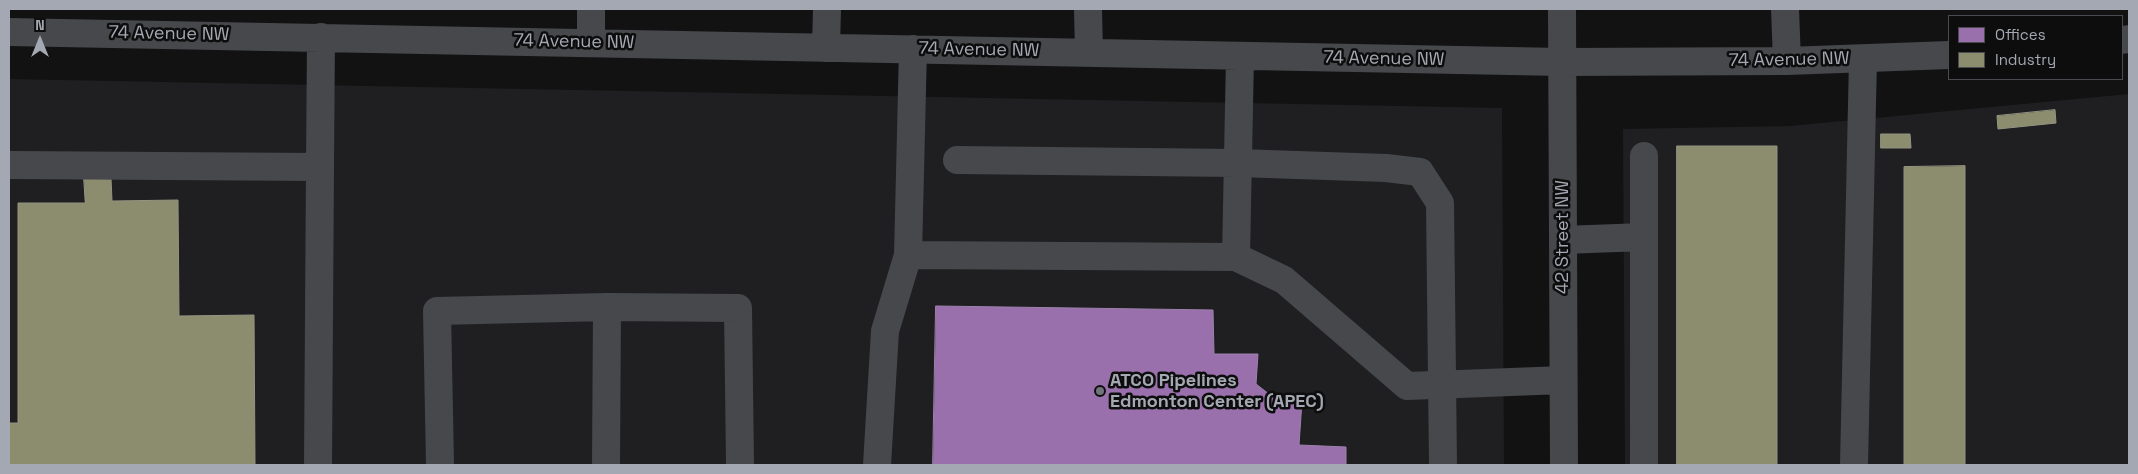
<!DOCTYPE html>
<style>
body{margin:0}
#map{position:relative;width:2138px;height:474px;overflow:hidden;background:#121213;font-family:"Space Grotesk",sans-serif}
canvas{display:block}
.frame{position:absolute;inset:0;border:10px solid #a4a8b2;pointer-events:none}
.legend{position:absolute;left:1948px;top:15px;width:175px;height:65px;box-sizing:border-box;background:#0d0d0e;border:1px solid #494b50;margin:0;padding:6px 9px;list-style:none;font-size:15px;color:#a4a8b2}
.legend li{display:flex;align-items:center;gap:10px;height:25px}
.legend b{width:25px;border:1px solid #494b50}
.north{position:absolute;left:15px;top:15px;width:50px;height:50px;-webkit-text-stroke:4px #0d0d0e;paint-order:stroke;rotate:0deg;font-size:14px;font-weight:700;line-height:20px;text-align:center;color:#a4a8b2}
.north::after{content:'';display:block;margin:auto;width:18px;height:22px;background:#a4a8b2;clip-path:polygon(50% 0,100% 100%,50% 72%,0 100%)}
</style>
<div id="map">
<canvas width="2138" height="474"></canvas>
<div class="frame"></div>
<ul class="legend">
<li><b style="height:14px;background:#9970ab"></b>Offices</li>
<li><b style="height:14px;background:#8c8c6e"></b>Industry</li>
</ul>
<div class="north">N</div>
</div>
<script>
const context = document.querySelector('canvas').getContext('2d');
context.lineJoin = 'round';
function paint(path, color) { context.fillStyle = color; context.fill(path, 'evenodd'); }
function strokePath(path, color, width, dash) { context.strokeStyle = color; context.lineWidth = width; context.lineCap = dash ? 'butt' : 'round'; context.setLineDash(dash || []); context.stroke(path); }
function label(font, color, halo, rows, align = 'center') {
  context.font = font + ' "Space Grotesk",sans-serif'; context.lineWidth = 5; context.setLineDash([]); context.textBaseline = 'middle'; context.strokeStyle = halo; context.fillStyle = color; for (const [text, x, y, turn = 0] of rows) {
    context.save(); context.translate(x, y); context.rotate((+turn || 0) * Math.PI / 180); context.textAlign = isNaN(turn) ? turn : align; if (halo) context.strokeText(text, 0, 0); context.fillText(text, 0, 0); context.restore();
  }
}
paint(new Path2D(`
 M9 79 1502 108 1504 465H9Z
 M2129 94V465H1625L1623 129 1790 126Z`), '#1f1f21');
const offices = new Path2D(`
 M936 306 1213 310 1214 354H1258L1256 384 1274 398 1302 401 1299 445 1346 447V465H933Z`);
paint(offices, '#9970ab');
strokePath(offices, '#9c81ad', 1);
const industry = new Path2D(`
 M2055 110 2056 123 1998 129 1997 116Z
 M1881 134H1910L1911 148H1881Z
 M1677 146H1777V465H1677Z
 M1965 166V465H1904V167Z
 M84 178H111L112 201 178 200 179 316 254 315 255 465H9V423H18V203H85Z`);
paint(industry, '#8c8c6e');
strokePath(industry, '#939482', 1);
strokePath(new Path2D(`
 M591 9V43
 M1088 9 1089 53
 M1562 9 1564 465
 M1785 9 1787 61
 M9 32 1562 62 1787 61 1949 55
 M2122 40 2129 39
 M826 48 827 9
 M913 49 908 255 1236 257
 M1240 56 1236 257 1284 280 1407 386 1563 380
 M1644 156V465
 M957 160 1238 163 1386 168 1420 172 1440 203 1443 465
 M9 165 320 167 321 37
 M1563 240 1644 237
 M318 465 320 167
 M440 465 437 311 607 307 738 308 740 465
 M606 465 607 307
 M877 465 885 331 908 255
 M1854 465 1863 59`), '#46484b', 28);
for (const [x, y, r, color] of [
 [1100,391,5,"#71747a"]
]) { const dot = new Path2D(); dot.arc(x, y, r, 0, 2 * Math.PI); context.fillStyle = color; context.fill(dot); strokePath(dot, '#0d0d0e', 2); }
label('18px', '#a4a8b2', '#0d0d0e', [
 ["74 Avenue NW",169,34,1],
 ["74 Avenue NW",574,42,1],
 ["74 Avenue NW",979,50,1],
 ["74 Avenue NW",1384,59,1],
 ["74 Avenue NW",1789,60,-1],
 ["42 Street NW",1563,237,-90]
]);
label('bold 18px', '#a4a8b2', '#0d0d0e', [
 ["ATCO Pipelines",1110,381],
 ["Edmonton Center (APEC)",1110,402]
], 'left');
</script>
